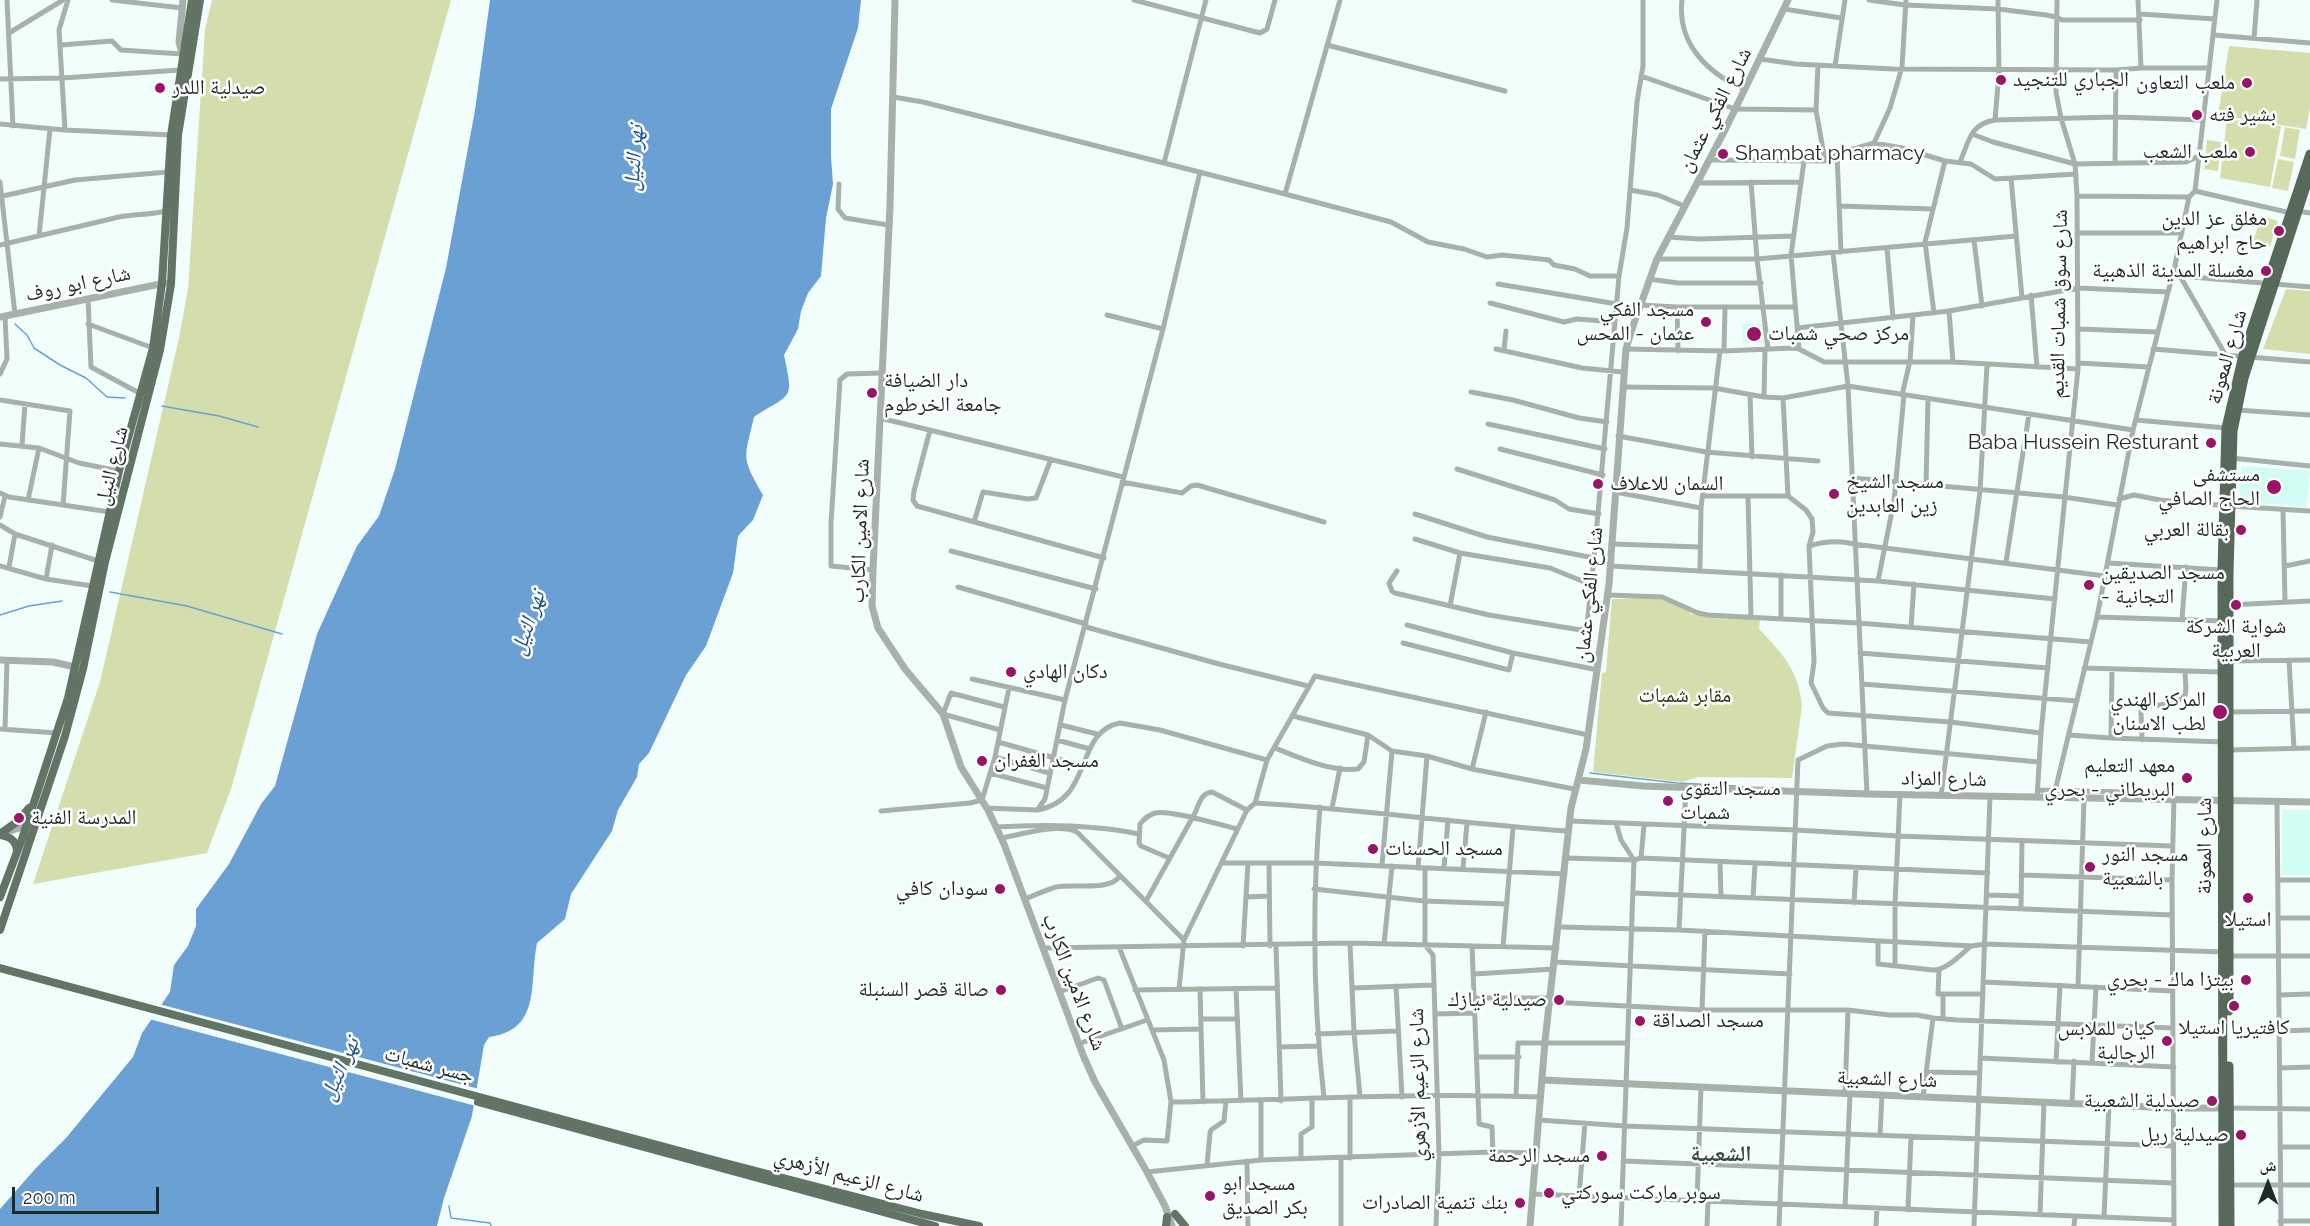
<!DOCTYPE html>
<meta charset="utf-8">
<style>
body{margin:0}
#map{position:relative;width:2310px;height:1226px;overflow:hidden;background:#f1fefb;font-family:Raleway,"Noto Naskh Arabic",sans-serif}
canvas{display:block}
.north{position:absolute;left:2238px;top:1154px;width:60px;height:60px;-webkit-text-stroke:4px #fff;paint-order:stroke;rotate:0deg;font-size:16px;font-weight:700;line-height:24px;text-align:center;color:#1e2a28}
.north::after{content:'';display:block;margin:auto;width:21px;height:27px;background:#1e2a28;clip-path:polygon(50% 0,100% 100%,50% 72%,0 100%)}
.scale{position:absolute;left:12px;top:1187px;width:147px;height:27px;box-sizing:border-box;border:3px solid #1e2a28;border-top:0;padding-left:8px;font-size:18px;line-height:21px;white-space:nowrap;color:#1e2a28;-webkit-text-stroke:4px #fff;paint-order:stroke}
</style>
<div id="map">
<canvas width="2310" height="1226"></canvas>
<div class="north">ش</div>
<div class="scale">200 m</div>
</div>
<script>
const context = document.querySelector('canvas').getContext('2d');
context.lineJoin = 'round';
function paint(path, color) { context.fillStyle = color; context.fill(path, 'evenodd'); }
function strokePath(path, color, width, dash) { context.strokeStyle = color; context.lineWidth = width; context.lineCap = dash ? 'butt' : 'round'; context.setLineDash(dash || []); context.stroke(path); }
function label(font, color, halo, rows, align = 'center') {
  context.font = font + ' Raleway,"Noto Naskh Arabic",sans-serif'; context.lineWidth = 5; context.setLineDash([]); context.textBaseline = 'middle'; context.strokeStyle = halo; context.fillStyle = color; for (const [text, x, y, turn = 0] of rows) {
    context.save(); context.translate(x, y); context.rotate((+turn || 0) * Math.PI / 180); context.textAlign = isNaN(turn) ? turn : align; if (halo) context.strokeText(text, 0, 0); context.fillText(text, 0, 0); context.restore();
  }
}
paint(new Path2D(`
 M1742 324H1765L1766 343H1743Z
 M2242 466 2310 471 2306 507 2239 501Z
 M2282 810H2310V875H2282Z`), '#d1fdf5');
paint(new Path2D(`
 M212 0H451L231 789 207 853 33 884 100 682 179 338 188 289 205 30Z
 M2229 46 2310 53V108L2306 129 2218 115Z
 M2227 119 2281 126 2270 187 2220 178Z
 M2285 127 2300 130 2295 159 2280 156Z
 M2207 140 2221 142 2218 171 2204 169Z
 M2278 159 2294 162 2288 191 2272 188Z
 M2261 216 2278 221 2270 247 2253 242Z
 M2286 289 2310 291V354L2263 349Z
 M1612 599C1636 599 1675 593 1691 614L1760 619 1759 629C1783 654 1799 671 1802 706L1792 778 1698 777 1682 782 1593 772 1602 673 1606 672Z`), '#d4dead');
paint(new Path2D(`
 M490 0H861L858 28 831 109V157L833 184 826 218 821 276 808 293 801 311 798 329 784 355C794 402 792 392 754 417 744 460 741 456 763 495L753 520 738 536 733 573 706 646 686 675 649 753 639 764 637 777 618 810 612 831 571 894 565 919 537 943C529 983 542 1030 489 1037L484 1045 472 1116 444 1198 437 1226H0V1209L36 1168 66 1138 133 1057 142 1033 170 992 174 965 188 946 196 926V909L229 864 261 804 275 786 317 634 357 546 379 516 395 469 446 268 475 110Z`), '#6ba0d5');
paint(new Path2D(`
 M159 1004 479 1089 476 1106 149 1019Z`), '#f1fefb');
strokePath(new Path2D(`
 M15 324 27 335 34 348 60 365 86 378 107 397 125 398
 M162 406 219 416 258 427
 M110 592 187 606 282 634
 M0 615 29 606 62 601
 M1590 773 1677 783 1735 786
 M449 1206 451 1218 490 1223 491 1226`), '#6ba0d5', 1.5);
strokePath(new Path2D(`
 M7 0 13 126
 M112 0 182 8
 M1134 0 1260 33 1267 29 1275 0
 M1682 0C1677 43 1707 73 1744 89
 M1869 0 1905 5 1998 9 2046 15 2056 17 2062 20H2140
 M2057 0 2056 92 2061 118 2075 164
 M2138 0 2141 68
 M1784 9 1841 18
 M2140 14 2215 19
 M9 33 63 0
 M2214 35 2310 43
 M2254 38 2257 0
 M61 45 112 41 121 50 182 54
 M1327 45 1505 91
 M1760 59 1796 64 1893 69 2116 70 2141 68H2209
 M1818 65 1816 110 1825 161
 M1835 66 1845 0
 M1641 76 1735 109 1816 110
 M0 79 63 78 180 70
 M893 97 923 102 1164 163 1206 0
 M1995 120 1999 73 1998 0
 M0 124 65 130 171 135
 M65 130 59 30 68 0
 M1972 134 1993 142 2075 164
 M1874 143 1890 108 1902 67 1906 0
 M1837 154 1841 252
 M1709 160 1825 161 1843 152 1874 143 1902 148 1945 161 1971 164 1995 179 2076 174
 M1960 162C1969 141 1970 124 1995 120L2116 117 2203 120
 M1164 163 1285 194 1340 0
 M2115 163 2116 70
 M2011 178 2022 298
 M0 182 15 314
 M1751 182 1757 259 1768 349
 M1698 183 1801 182
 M839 184 838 209 845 218 888 225
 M1630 190 1658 195 1684 206
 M2195 191 2291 213 2298 211 2310 213
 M1285 194 1391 222 1428 242 1464 249 1487 257 1502 255 1531 258 1549 260 1554 265 1575 269 1590 276H1619
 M3 196 75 180 168 172
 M2077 196 2189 197
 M1839 206 1933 209
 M2077 233H2182
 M39 236 50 129
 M1668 237 1699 239 1794 236
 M1974 240 1982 306
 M0 245 119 217C135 214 150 215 166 211
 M1887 248 1893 318
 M1833 253 1848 386 1867 794
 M1657 259H1757L2016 236
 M2175 265 2180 276 2310 287
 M2180 276 2225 354
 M1649 279 1678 283H1761
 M1498 284 1617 304
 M2031 295 2037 367
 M88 299 91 367 141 394
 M1490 303 1564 322 1577 319 1615 322
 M1640 305 1677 307H1794
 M1677 307 1678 351
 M1949 311 1953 362
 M1934 313 1925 242 1945 161
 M1107 315 1163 329
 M88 324 153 348
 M1797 328 1949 311 2078 288 2168 292
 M2078 329 2158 332
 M1496 349 1582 368 1623 372
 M1626 349 1724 351 1793 348 1799 349 1824 362H1953L2078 369
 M1799 349 1791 255 1804 161
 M2153 349 2310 362
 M1504 350 1506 331
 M1724 351 1725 308
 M2079 363 2149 367
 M0 374 7 359 5 316
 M1622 387 1714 388 1764 397 1783 398 1848 386 2133 430
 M1471 392 1513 400 1579 418 1607 422
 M1750 395 1752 457
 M1902 395 1910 361 1913 316
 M1764 397 1765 349
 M1783 398 1788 496
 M0 400 70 411 63 505
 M2237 410 2310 415
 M880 418 1123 477
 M2136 420 2226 428
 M1488 424 1605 449
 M930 430 914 491 913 500 917 506 1104 558
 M1618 436 1706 452 1818 461
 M0 444 39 448 79 463 119 471
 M22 445 25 404
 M1500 449 1603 475
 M2231 458 2310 466
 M1457 469 1555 500 1569 509 1599 514
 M1852 478 2064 497 2117 505
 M1122 482 1182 493 1191 486 1197 485 1324 522
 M1926 485 1928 398
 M1615 492 1701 508
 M0 493 9 497 110 512
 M1703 496H1788L1806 510 1812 519 1813 532 1809 546 1814 662 1811 683 1823 708 1828 713 1950 722 2041 733
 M1748 496 1751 617
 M2119 499 2134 495 2160 500 2229 506 2310 511
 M28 500 39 448
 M2283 510 2285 601
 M0 517 5 496
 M974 522 983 492 1028 499 1036 498 1051 459
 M0 525 15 534 98 561
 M1415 539 1460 553 1550 568 1592 585
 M1613 544 1700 547
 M1809 546C1825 541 1838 540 1854 544L2105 576
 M951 551 1096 589
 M1594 558 1619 276 1627 228 1637 102 1643 66V0
 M2006 562 2029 414
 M2108 563 2222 570
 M0 566 46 579 92 586
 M1611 566 1878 581 2055 599
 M2285 566 2310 561
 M9 567 15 534
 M873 570 831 566V523L840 380 847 374 882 373
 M1700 570 1701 508 1720 351
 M1397 571 1389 583 1392 591 1395 593 1489 615 1581 630 1587 625 1594 558 1487 537 1415 514
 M46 579 52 545
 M1878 581 1894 501 1904 395
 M958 587 1086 624
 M1608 595 1662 597 1698 613 1708 615 1858 623 2091 642
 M2229 605 2310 601
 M1450 606 1460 553
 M2097 617 2223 621
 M1781 619V575
 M2182 619 2186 567
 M1407 625 1513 653 1598 670
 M1086 627 1219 664 1308 686
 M1911 627 1914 584
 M1403 643 1509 670 1513 653
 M1860 653 2048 668
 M2289 660 2294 748
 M2229 661 2310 660
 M2084 668 2222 672
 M972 679 1065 700
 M1862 684 2077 701
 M2229 712 2310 711
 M943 714 951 693 1004 707
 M943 714 1000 730
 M1293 716 1368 735 1392 751 1427 756 1472 769 1574 789
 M1061 725 1097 734
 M0 729 57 733
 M5 729 7 661
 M2069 735 2111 738 2223 742
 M2111 738 2112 669
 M1057 740 1090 749
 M2142 740 2141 711 2143 706C2152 706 2181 705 2185 695 2187 690 2185 678 2185 671
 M998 742 1083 766
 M1275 748C1300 758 1331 772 1358 769L1364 762 1368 735
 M2229 750 2310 748
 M995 757 1049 773
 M1472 769 1486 712
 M990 773 1047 788
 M2038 790 2166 793 2174 796 2172 880 2174 1226
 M2055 791 2097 617 2133 430 2175 265 2189 197 2195 191 2199 156
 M1941 796 1980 491 1987 365
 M2037 798 2041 733 2078 369 2077 196 2075 164 2186 162 2199 156 2217 0
 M2277 802 2281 1226
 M1255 803C1360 809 1464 824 1568 831
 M1320 807C1312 904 1313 1001 1324 1098
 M986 808 1037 810 1045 799 1065 700 1163 329 1200 172
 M1332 808 1340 768
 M1037 810C1095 800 1073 732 1120 723L1160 730 1267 760
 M881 811 970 803 982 800 995 757 1009 688
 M1570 821 1796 830 1898 836 2172 846
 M1616 823 1621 840 1634 860 1621 1226
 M996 827C1044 824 1091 824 1139 834
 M1002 838C1022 834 1058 823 1077 832L1184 940
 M1169 858 1141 846 1139 843 1140 824C1144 819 1148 815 1155 813 1168 809 1221 825 1237 829
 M1566 858 1634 860 1641 858 1988 873
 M1641 858 1644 825
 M1222 863H1315L1565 874
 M1269 863 1270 946
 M1720 863 1721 897
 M1382 865 1392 751
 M1418 868 1427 756
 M1425 868V945L1433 955 1434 983 1439 1154 1436 1226
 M1444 868 1448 820
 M1463 868 1467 823
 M2021 875 2172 880
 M2279 880H2310
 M1314 889 1424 901 1507 904
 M1633 893 2172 915
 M1987 895 2021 896
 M1246 897 1268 896
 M1753 898 1755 864
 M1025 899C1035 895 1046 890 1056 887 1074 883 1109 892 1120 876
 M1146 901 1195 813C1199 804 1201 793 1212 792L1247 810
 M1854 903 1856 868
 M2021 909 2022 841
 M2279 918H2310
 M1560 927 1679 930 1972 946 1985 944 2223 952
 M1679 930 1686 788
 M1878 941V964L1933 970C1947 970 1961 954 1971 946
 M1350 943 1354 1033 1360 1096
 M1384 944 1392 866
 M1243 946 1248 863
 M1276 946 1281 1101
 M1472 946 1479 1121V1124L1492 1127 1493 1152
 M1119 947 1164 1060 1171 1102
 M1503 947 1513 828
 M1043 948 1350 943 1557 948
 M2230 956H2310
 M1555 962 1790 974
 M1895 966V904L1900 795
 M1939 970 1938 994H1983
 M1474 974 1554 969
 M1984 982 2173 991
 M1396 986 1402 1097
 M2078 986 2084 799
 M1353 988 1434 985
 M1179 989 1184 940 1247 810 1255 803 1267 760 1315 676 1588 735
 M1200 989 1203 1102
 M1236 989 1241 1101
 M1135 990 1277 988
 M1059 992 1098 978 1104 980 1122 1029
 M2279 995 2310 994
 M1474 998H1551
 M1550 1002 1702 1010H1848L1889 1015H1917L1933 1018 1957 1020 2173 1028
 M1702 1010 1705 931
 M1435 1014 1475 1013
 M1943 1018V994
 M1201 1019H1237
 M1152 1030 1201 1029
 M2280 1031 2310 1030
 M1317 1034 1397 1031
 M1078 1044 1147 1020
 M1279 1047 1318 1046
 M1477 1057H1519
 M1980 1058 2174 1067
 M2056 1062 2060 985
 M2092 1062 2096 987
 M2280 1068 2310 1067
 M1926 1072 1979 1073
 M1845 1094 1848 1010
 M1516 1095 1518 1043H1627
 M1923 1097 1933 1018
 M1261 1101V1160
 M2072 1103 2074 1061
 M2229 1108 2310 1109
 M1539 1120 1625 1126 2173 1146
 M1880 1135 1882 1095
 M1132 1146 1144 1140 1167 1141 1171 1102C1295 1100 1418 1092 1541 1097
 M2280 1147H2310
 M1350 1158V1097
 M1301 1159V1134L1312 1127V1100
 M1247 1161 1248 1226
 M1623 1161 2174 1183
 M1207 1165 1210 1133 1211 1130 1224 1121 1226 1101
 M1147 1172 1261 1160 1493 1152 1536 1153
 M2230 1185H2310
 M1533 1194 2174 1220
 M1579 1196 1585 1123
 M1697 1201 1701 1087
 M1845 1207 1850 1094
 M1908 1210 1911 1136
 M2040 1215 2044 1102
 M2104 1217 2109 1105
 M2280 1221H2310
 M1341 1226V1158
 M1707 1226 1708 1201
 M1779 1226 1798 760 1827 746 1843 744 2039 762
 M1876 1226 1877 1208
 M1974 1226 1990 797
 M2074 1226 2075 1216`), '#a7b1a9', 5);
strokePath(new Path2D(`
 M895 0 890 206 873 570 872 606 878 628 905 669 943 714 961 767 988 810 1004 844 1083 1055 1095 1082 1147 1172 1165 1206 1172 1226
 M182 53 179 42 183 0
 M0 317 165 283
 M0 660 53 662 75 667
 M1579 780 1643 786 1867 794 2310 802
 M4 833 28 825
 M1542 1080 2173 1108H2227
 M1530 1226 1545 1041 1571 808 1586 749 1609 584 1626 349 1633 326 1657 259 1725 130 1788 0`), '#a7b1a9', 7);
strokePath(new Path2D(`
 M0 834 18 821 29 808
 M0 835C10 837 16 840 17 851
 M0 897 22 839 68 698 119 471 153 348 162 283 171 135 192 0
 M0 930 65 736 83 669 105 562 160 350 171 284 178 135 200 0
 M0 968 710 1159 922 1214 979 1226
 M478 1102 935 1226
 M1175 1214 1185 1226
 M1166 1226 1167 1217`), '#627465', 8);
strokePath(new Path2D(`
 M2229 1011V573L2233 431 2244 378 2310 174
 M2229 1066 2230 1226
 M2223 1226 2222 570 2226 428 2243 355 2310 154`), '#56695a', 9);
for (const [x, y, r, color] of [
 [2001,80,6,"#991367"],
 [2247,83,6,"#991367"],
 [160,88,6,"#991367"],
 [2197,115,6,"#991367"],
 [2250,152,6,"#991367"],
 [1723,154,6,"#991367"],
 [2279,231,6,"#991367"],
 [2266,271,6,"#991367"],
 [1706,322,6,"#991367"],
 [1754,334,8,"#991367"],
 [872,393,6,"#991367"],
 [2211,443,6,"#991367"],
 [1598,484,6,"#991367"],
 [2274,487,8,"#991367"],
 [1834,494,6,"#991367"],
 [2241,530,6,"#991367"],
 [2089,585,6,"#991367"],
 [2236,605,6,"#991367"],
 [1011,672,6,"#991367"],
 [2220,712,8,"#991367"],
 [982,761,6,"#991367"],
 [2187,778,6,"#991367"],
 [1668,801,6,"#991367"],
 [19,818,6,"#991367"],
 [1373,849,6,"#991367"],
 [2090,867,6,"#991367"],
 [1000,889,6,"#991367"],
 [2248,898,6,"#991367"],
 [2246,980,6,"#991367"],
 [1001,990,6,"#991367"],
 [1559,1000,6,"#991367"],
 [2234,1006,6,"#991367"],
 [1640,1021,6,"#991367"],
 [2167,1041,6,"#991367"],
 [2212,1101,6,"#991367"],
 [2241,1135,6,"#991367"],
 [1602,1156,6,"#991367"],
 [1549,1193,6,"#991367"],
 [1210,1196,6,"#991367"],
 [1520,1203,6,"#991367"]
]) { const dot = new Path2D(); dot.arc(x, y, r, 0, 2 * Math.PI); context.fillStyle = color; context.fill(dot); strokePath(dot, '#fff', 2); }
label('21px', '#1e2a28', '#fff', [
 ["الجباري للتنجيد",2013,80,"left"],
 ["ملعب التعاون",2235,83],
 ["صيدلية اللدر",172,88,"left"],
 ["بشير فته",2209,115,"left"],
 ["ملعب الشعب",2238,152],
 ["Shambat pharmacy",1735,154,"left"],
 ["مغلق عز الدين",2267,219],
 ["حاج ابراهيم",2267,243],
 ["مغسلة المدينة الذهبية",2254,271],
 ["مسجد الفكي",1694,310],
 ["عثمان - المحس",1694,334],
 ["مركز صحي شمبات",1768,334,"left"],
 ["دار الضيافة",884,381,"left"],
 ["جامعة الخرطوم",884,405,"left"],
 ["Baba Hussein Resturant",2199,443],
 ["مستشفى",2260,475],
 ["الحاج الصافي",2260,499],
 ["مسجد الشيخ",1846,482,"left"],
 ["زين العابدين",1846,506,"left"],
 ["السمان للاعلاف",1610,484,"left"],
 ["بقالة العربي",2229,530],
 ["مسجد الصديقين",2101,573,"left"],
 ["- التجانية",2101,597,"left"],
 ["شواية الشركة",2236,627,"center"],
 ["العربية",2236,651,"center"],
 ["دكان الهادي",1023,672,"left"],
 ["المركز الهندي",2206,700],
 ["لطب الاسنان",2206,724],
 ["مسجد الغفران",994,761,"left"],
 ["معهد التعليم",2175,766],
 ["البريطاني - بحري",2175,790],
 ["مسجد التقوى",1680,789,"left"],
 ["شمبات",1680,813,"left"],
 ["المدرسة الفنية",31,818,"left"],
 ["مسجد الحسنات",1385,849,"left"],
 ["مسجد النور",2102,855,"left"],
 ["بالشعبية",2102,879,"left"],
 ["سودان كافي",988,889],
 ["استيلا",2248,920,"center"],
 ["بيتزا ماك - بحري",2234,980],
 ["صالة قصر السنبلة",989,990],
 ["صيدلية نيازك",1547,1000],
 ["مسجد الصداقة",1652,1021,"left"],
 ["كافتيريا استيلا",2234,1028,"center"],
 ["كيان للملابس",2155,1029],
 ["الرجالية",2155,1053],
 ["صيدلية الشعبية",2200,1101],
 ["صيدلية ريل",2229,1135],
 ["مسجد الرحمة",1590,1156],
 ["مسجد ابو",1222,1184,"left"],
 ["بكر الصديق",1222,1208,"left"],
 ["سوبر ماركت سوركتي",1561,1193,"left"],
 ["بنك تنمية الصادرات",1508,1203]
], 'right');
label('21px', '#1e2a28', '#fff', [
 ["شارع الفكي عثمان",1715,110,-63],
 ["شارع ابو روف",78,284,-12],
 ["شارع سوق شمبات القديم",2059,304,-89],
 ["شارع المعونة",2227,357,-74],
 ["شارع النيل",112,466,-76],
 ["شارع الامين الكارب",860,531,-88],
 ["شارع الفكي عثمان",1589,595,-84],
 ["شارع المزاد",1944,779,1],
 ["شارع المعونة",2205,846,-90],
 ["شارع الامين الكارب",1074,982,69],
 ["جسر شمبات",429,1065,15],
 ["شارع الشعبية",1887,1079,2],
 ["شارع الزعيم الأزهري",1418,1085,-91],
 ["شارع الزعيم الأزهري",849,1176,15]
]);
label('21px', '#2e3414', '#fff', [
 ["مقابر شمبات",1685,696]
]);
label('italic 22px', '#1e5589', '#fff', [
 ["نهر النيل",634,158,-86],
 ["نهر النيل",528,623,-71],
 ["نهر النيل",340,1069,-66]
]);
label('bold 22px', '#304d49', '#fff', [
 ["الشعبية",1721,1154]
]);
</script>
